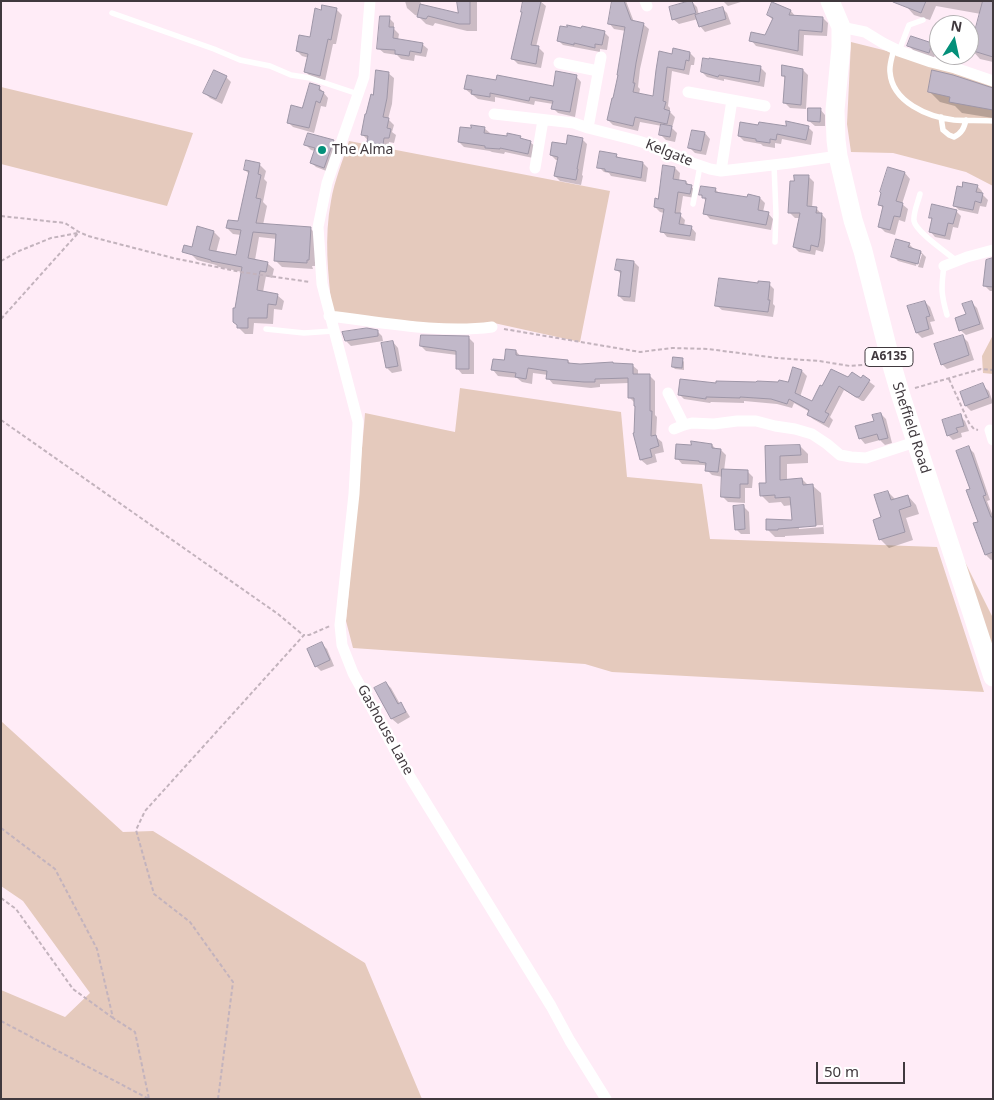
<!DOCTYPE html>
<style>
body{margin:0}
#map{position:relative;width:994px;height:1100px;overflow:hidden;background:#ffecf7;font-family:"Noto Sans",sans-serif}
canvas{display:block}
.frame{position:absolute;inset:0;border:2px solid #40393e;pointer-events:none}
.north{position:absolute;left:929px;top:15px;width:50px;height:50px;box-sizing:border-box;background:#fff;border:1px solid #b3b0b2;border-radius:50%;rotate:10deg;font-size:14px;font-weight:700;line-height:20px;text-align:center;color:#40393e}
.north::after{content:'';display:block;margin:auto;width:18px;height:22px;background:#04907a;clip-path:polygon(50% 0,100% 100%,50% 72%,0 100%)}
.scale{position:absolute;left:816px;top:1062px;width:89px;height:22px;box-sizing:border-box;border:2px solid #40393e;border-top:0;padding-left:6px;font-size:15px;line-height:18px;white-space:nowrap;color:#40393e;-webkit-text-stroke:4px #fff;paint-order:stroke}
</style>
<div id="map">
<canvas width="994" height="1100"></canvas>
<div class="frame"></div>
<div class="north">N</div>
<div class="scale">50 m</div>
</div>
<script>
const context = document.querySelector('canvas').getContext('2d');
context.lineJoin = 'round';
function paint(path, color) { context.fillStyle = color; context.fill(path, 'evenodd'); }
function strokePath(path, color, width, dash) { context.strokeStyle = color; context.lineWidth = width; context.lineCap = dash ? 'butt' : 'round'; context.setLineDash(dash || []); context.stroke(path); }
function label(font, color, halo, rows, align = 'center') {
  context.font = font + ' "Noto Sans",sans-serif'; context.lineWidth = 5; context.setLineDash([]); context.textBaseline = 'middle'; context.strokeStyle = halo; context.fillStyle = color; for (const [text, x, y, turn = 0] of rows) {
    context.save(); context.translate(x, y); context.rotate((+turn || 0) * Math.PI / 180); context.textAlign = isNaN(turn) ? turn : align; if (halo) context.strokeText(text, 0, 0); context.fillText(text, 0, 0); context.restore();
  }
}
paint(new Path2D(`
 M851 42 887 51 993 84V186L966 172 893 153 851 152 847 124Z
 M1 87 193 133 167 206 1 164Z
 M349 141 610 191 580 342 494 323 470 325 424 323 336 313 332 310C328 273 324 238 331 201 334 182 343 160 349 141Z
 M993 335V374L983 373 982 356Z
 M460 388 621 412 627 477 702 484 710 539 937 547 984 692 612 672 585 664 353 648 346 621 364 426 365 413 455 432Z
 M958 548 993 618V654Z
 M1 721 123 832 153 831 365 963 422 1099H1V990L65 1017 90 993 23 901 1 886Z`), '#e5cabd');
paint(new Path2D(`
 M405 1H420L422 6 459 15V1H477V31H467L435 23 433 26 426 24 418 16 415 15 407 8Z
 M540 1 546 6 536 47H538L544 53 541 68 518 64 513 59Z
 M613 1H626L634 22 643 24 649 29 640 69 638 87 640 89 639 94 654 98 657 70 673 55 690 53 695 58 694 65H691L689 75 672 71 668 106 670 108V112L675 117 672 128 677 133 675 142 666 140 661 135 662 126 640 122 638 131 613 125 608 120 614 100 626 31 614 29 609 23Z
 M723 1H744L728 6Z
 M907 1H993V62L980 59 972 50 981 14 936 6 930 20 914 15 906 6Z
 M692 2 697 7 699 15 722 8 727 13 731 24 705 32 700 26 698 19 679 24 673 19Z
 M773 4 791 11 796 17 823 18 828 23 827 36 804 35 803 56 756 46 751 40 765 36 773 20 768 15Z
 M336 9 342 15 336 44H333L325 81 311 77 306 72 309 58 302 56 297 51 311 38 322 11Z
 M389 18 394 23V29L399 34 398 40 422 44 428 49 426 57 415 55 414 61 401 59 397 55 384 53 378 48Z
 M604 32 609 37 607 50 600 49V52L563 45 558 40Z
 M931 44 936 50 934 58 914 51 909 46Z
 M760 67 766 73 764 87 724 79V81L707 77 702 72Z
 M803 70 808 75 806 109 790 108 785 103 786 79 783 76Z
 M388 73 394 78 392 104 388 119 394 125 392 132 396 135 394 143 389 142 388 149 374 147 363 135 374 97Z
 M576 76 581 82 575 117 558 113 553 108V104L535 101 534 105 495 97V102L478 99 465 89 497 81 554 87Z
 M226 77 231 82 222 104 210 98 205 93Z
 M319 87 328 98 326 107 321 106 314 133 293 127 288 122 303 110Z
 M993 89V118L962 113 955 106 940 102 929 91Z
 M820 109 825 115V126H815L809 121Z
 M759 126 808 127 813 132 811 145 782 139 781 144 775 143V148L763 146 761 144 744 141 739 136Z
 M484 128 490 133 489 135 520 137 524 140 530 142 536 147 533 158 505 152 504 154 492 152 490 151 464 147 459 142Z
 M705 133 710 139 706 155 695 153 689 147Z
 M582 139 587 144 582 175 583 176 581 185 560 181 555 176 558 160H556L551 155 567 146Z
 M333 141 338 146 329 172 316 167 311 162 315 151 311 150 306 145Z
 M616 155 620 159 643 163 648 168 646 182 611 176 609 173 604 172 599 167Z
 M259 164 266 171 264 179 267 182 263 202 267 206 263 225 310 228 316 234 315 266H312L313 269 282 267 275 260 277 239 259 237 255 260 267 263 274 269 272 278 266 276 263 292 277 295 284 301 282 310 274 309 273 324 254 323 253 334H245L238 327 236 309 242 272 219 267 216 265 197 260 191 254 214 232 220 238 216 253 237 257 241 235 233 234 227 228 239 222 249 174 245 170Z
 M675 168 680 173 679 181 686 182 696 191 695 198 683 196 680 215 685 220 684 226 691 227 696 233 695 241 667 237 662 231 664 213 660 212 655 207Z
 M889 168 905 173 910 179 902 204 908 209 905 222 899 220 895 235 885 232 880 227 884 209 880 205Z
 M809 177 814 182 812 208H816L826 219 825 243 823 252 816 250 815 255 799 252 794 247 801 218H795L789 212 795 183Z
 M977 186 982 191V194L988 200 986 207 980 206 978 214 959 210 954 205Z
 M715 189 720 194 748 199 760 198 765 203 763 212 768 213 773 219 771 230 710 219 705 213 706 201 701 195Z
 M956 211 961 216 958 228 953 227 950 240 935 237 930 231 933 220 930 217Z
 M909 244 914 249 921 252 926 257 923 268 918 267 922 254H919L916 266 898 261 893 256Z
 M634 262 639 267 635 302 624 301 619 296 622 275 617 270Z
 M993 269V291H990L984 285Z
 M759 284H769L774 289 773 304 775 306 773 317 722 310 716 305Z
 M925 302 930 307 935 321 930 322 934 334 922 338 917 333Z
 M972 303 977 308 984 329 966 335 960 330Z
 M377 331 382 336 383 341 351 346 346 341Z
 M963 337 968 342 974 360 947 369 942 364Z
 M469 338 474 343V374H462L457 368V355L426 351 421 346Z
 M393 342 398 348 402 371 392 373 387 368Z
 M516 351 521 357 568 361 571 364 632 365 638 370V375H649L655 381V415L657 417 656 437 662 442 664 452 655 454 657 462 647 465 641 460 635 403 629 397V383L600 384V387L591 388 553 384 548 378V375L533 373 532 384 522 382 517 378 498 376 493 370 505 362Z
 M682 359 684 362V370L675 369 673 367Z
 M802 371 807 376 800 397 812 403 848 379 861 380 863 377 875 386 864 401H862L844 390 830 417 833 420 829 428 813 419 808 414 810 412 794 403 792 408 777 404 744 401V403L711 402 710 403 684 399 679 394 717 384H789Z
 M983 386 989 391 993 403 971 411 966 406 961 393Z
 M881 414 886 419 892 443 885 445 880 440 865 444 860 438 875 422Z
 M960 416 965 421 969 431 961 433 962 437 953 440 948 435Z
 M712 445 717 450H721L726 455 724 471 748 472 753 477 752 488H745V503L728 502 723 497V477L712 475 707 470V467L704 465 682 464 677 458 692 446Z
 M800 446 808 454V463L787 464V480L802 479 809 486H813L821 493 824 534 785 536V537H775L767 529 793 521 792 505 784 506 781 502 769 503 761 495 768 484 766 447ZM823 525V527L799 529V526Z
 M969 448 974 453 990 500 987 501 993 516V559L991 560 986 555 972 490Z
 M888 492 896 500 908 496 916 505 919 514 906 518 913 540 889 548 880 539 882 518Z
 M743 506 749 512 750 534H741L736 529Z
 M322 644 327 649 334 666 321 671 316 666Z
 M386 683 391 688 400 704 405 709 410 717 398 724 392 719 376 688Z`), '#0003');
const building = new Path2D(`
 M457 1H470V24H459L428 16 426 19 417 17 420 4 458 13Z
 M523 1H541L531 45 539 46 536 64 511 59 522 12H521Z
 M612 1H624L631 20 644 23 636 63 633 83H635L633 92 653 96 656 70 659 51 672 54 673 48 690 52 689 61 686 60 684 70 667 67 663 101 666 102 664 109 670 111 667 124 635 117 633 126 607 120 612 98H613L618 75H617L625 27 608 24Z
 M689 1H692L696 13 672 20 669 7Z
 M893 1H926L921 13 893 2Z
 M983 1H993V57L970 50Z
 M772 2 791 10 789 15 823 17 822 32 799 30 798 51 749 41 751 32 765 35 773 18 767 15Z
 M322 5 337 8 331 40 328 39 320 76 304 72 308 54 296 51 299 35 310 37 315 8 321 10Z
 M723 7 726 19 699 27 695 15Z
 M380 16H390L389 27H394L393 38 423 43 421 53 410 51 409 56 395 54V50L377 49Z
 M567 25 581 28 582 26 605 31 602 45 595 44V48L574 43V45L557 41 560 26 567 27Z
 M911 36 932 43 929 53 907 46Z
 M703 58 709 59V58L761 66 759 82 719 75 718 77 701 72Z
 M782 65 803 69 801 105 783 103 785 76H782Z
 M214 70 227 76 216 99 203 93Z
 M376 70 389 72 387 98 383 117 389 118 387 128 391 129 389 138H384L383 145 367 142 368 136 361 135 365 114H366L371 94 373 95Z
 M932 70 953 75 993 88V110L949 102 950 97 928 92Z
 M556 71 577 75 570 112 551 109 553 101 530 97 529 101 490 93V97L471 94 472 90 464 89 467 75 496 80 497 75 553 86Z
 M310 83 320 86 319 90 324 92 320 103 316 101 309 128 287 123 291 105 302 108Z
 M808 108H821L820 122 808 121Z
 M786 121 809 126 806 140 777 134 776 140 770 139V143L756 141V139L738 136 740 122 758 125 759 122 786 126Z
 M661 124 672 126 670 137 659 135Z
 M471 125 485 127 484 133 507 136V133L521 136 520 138 531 141 528 154 500 148V149L485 148V146L458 142 460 127 471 128Z
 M692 130 705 132 701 151 688 148Z
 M308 133 334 140 324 168 310 163 315 148 304 145Z
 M568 135 583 138 577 169H578L576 180 554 176 558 157 550 155 552 142 566 144Z
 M600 151 617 154 616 157 643 162 641 178 605 171V169L597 168Z
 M246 160 260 163 258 174 261 175 256 198 261 199 256 223 311 227 309 260H307V263L274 261 276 234 253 232 248 258 268 262 266 272 260 271 257 290 278 294 276 305 268 304 267 318H248V328H237V325L233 322V308H235L242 267 211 261V260L182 252 184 245 192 247 197 226 214 231 209 250 236 255 241 230 226 228 228 220 238 221 249 171 244 170Z
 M663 165 675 167 673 179 686 181V184L692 185 690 194 678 192 675 213H681L679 224 692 226 690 236 660 232 664 209 654 207 655 198 658 199Z
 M888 167 905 172 896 201 903 203 900 217 894 216 890 230 878 227 883 206 878 205 881 193 880 192Z
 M794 175H809L807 206 817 207 816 213H822L820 237 818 247 811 245 810 251 793 247 800 213H788L790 181H794Z
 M963 182 978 185 976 192 983 193 981 203 975 201 973 210 953 206 957 186 962 187Z
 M701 186 716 188 715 192 747 197 748 194 760 197 758 210 769 212 766 225 703 214 706 198H702V195H699Z
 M932 204 957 210 953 224 948 223 945 236 929 232 932 218H929Z
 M896 239 910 243 908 247 921 251 918 264 891 257Z
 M993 258V287L983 286 986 260Z
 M617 259 634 261 630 297 618 296 621 271 615 270Z
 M719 278 758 283V281L770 282 768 300H770L768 312 715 306Z
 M925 301 930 316 926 317 929 329 916 333 907 306Z
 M972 301 980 324 959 331 955 318 966 314 962 304Z
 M367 328 378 330V336L345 341 342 332Z
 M421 335 469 336V369H456V351L420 346Z
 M963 335 969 355 941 365 934 344Z
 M393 341 398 366 386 368 381 343Z
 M506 349 516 350V355L568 360V363L580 364 613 362V363L633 364V374H650V411H652L651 436 656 435 659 446 650 449 652 457 640 460 633 433H634L635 406H634V398H628V378L595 379V382H584L546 379 547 371 528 368 526 379 515 377 516 373 491 370 493 359 504 360Z
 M673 357 683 358 682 368 672 367Z
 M793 367 802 370 795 393 812 401 820 385 822 386 831 369 848 377 852 372 861 378 863 375 870 380 859 397H856L839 386 825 412 829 414 824 423 807 415 809 410 789 399 787 404 771 399 740 397V398L706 397V399L678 395 680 379 716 383V381L756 382 757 381 778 382 779 380 788 382Z
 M983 383 989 397 965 406 960 392Z
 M881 413 888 438 879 440 877 434 859 439 855 426 874 421 872 415Z
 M961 414 964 426 956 428 958 432 947 436 942 420Z
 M691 441 712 444V448L721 449 718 472 705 471 706 463 699 462V461L675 459 676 444 691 445Z
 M800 445 801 455 780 456V480L802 478 803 485 813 484 816 526 778 529V530H766V519L792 520 790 497 775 498V495L760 496 759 483H766L765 446Z
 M969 446 986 495 983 496 991 517H993V552L985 555 973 523 978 522 966 490 970 489 956 451Z
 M722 469 748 470V484H740V498L721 497Z
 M888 491 891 500 908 495 911 506 899 510 905 532 879 540 873 520 881 517 874 495Z
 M744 505 745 529 735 530 733 506Z
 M322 642 330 660 315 667 307 649Z
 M386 682 398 704 401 702 406 712 391 719 374 688Z`);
paint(building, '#c1b8c9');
strokePath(building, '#9e96a7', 1);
strokePath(new Path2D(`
 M1 216 65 223 79 232 88 236 173 258 241 272 310 282
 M1 261 19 251 51 238 78 233
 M1 319 79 232
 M504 329 640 352 672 348 708 349 777 358 819 361 850 366 876 364
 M949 379 969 423 974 429 978 430
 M915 388 981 369 993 370
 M1 420 278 614 303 635
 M1 828 55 869 97 949 113 1018 135 1032 149 1099
 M1 898 16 909 73 989 113 1018
 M1 1021 149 1099
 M218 1099 233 982 190 922 154 894 136 830 145 811 304 635H309L330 626`), '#c3b3bd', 2, [4, 2.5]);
strokePath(new Path2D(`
 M112 13 214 49 240 60 270 66 291 75 310 78 358 94
 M894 48C893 55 889 64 890 72 892 102 928 117 954 120 966 121 980 120 993 121
 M899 51 909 25 923 20
 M941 117 943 130 949 135 954 137C962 133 964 128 966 120
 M774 165 776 214 775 242
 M920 194C918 202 913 213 914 221 916 232 947 253 957 261
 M693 204 700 166
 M944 266C941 288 941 294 947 315
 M266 329 304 333 333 331`), '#fff', 5.5);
strokePath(new Path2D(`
 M370 1 364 77 327 183 318 227 322 284 358 422 354 494 340 625 342 645 353 673 407 772 551 1006 570 1041 606 1099
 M645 1 647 6
 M841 27 865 32 883 43 899 51 931 62 955 68 993 81
 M559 63 598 71
 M688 92 765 106
 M494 114 574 123 588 128 635 140 658 147 675 157 710 169 721 171 790 163 838 156
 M588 128 601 57
 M535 168 543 120
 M721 171 732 100
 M944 266 967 257 993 250
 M329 316C381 322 440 334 492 327
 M668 393 684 425
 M674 429 684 425 692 423 714 424 737 421H756L775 426 795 429 812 434 827 444 840 455 851 457 866 458 915 442
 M990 430 993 440`), '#fff', 11);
strokePath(new Path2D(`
 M830 1 841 27V47L835 110 836 140 838 156 853 220 863 251 891 362 900 393 993 677`), '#fff', 19);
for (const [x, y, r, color] of [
 [322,150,5,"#04907a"]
]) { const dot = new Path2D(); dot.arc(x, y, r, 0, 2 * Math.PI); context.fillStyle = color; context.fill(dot); strokePath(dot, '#fff', 2); }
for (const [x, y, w] of [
 [889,357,48]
]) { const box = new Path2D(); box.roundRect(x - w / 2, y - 9.5, w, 19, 4); context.fillStyle = '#fff'; context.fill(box); strokePath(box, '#40393e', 1); }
label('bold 12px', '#40393e', null, [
 ["A6135",889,357]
]);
label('14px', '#40393e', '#fff', [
 ["The Alma",332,150]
], 'left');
label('14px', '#40393e', '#fff', [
 ["Kelgate",669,153,22],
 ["Sheffield Road",911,428,72],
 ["Gashouse Lane",385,730,61]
]);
</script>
